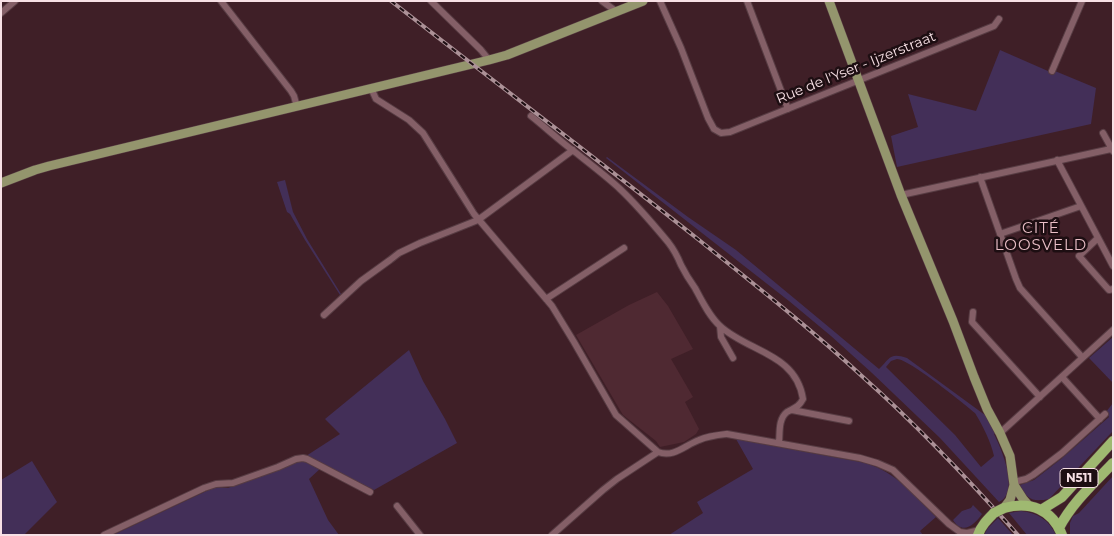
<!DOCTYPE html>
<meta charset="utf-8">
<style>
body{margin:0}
#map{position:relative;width:1114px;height:536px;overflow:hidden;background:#3f1f27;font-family:Montserrat,sans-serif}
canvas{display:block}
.frame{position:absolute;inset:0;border:2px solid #f7e0e5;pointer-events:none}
</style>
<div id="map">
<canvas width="1114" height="536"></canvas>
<div class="frame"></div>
</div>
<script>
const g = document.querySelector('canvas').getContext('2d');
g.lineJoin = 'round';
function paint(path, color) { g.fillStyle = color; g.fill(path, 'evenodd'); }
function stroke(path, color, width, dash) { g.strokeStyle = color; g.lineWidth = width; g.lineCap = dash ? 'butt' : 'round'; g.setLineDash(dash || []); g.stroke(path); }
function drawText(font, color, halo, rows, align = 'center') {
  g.font = font + ' Montserrat,sans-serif'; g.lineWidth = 5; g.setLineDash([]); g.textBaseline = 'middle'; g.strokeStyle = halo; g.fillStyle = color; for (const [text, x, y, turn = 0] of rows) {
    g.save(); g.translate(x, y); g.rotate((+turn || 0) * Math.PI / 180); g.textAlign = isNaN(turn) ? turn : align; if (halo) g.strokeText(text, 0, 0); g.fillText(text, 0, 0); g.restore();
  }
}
paint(new Path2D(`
 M 657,292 L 668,306 L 693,349 L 671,359 L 693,397 L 685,402 L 699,429 L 696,434 L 684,442 L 660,447 L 656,441 L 623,415 L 576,335 L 629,305 Z`), '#4f2932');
paint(new Path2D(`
 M 1000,50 L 1048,71 L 1055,71 L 1096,88 L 1091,124 L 897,167 L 891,136 L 918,127 L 908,94 L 976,111 Z
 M 607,157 L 688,217 L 736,250 L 830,328 L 879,369 C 890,358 890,352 907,358 L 985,415 L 996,433 L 994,434 C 1001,448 1016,483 1005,497 C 1004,499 1001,501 999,502 L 940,438 L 872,373 L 831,336 L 789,301 L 606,158 ZM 897,359 C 909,359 963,403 975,413 C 983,426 991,442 994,456 L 981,467 L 955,435 L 886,367 L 891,361 Z
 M 285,180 L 293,212 L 307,239 L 341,294 L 340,295 L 305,240 L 290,214 L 287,212 L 277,182 Z
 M 1113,337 L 1113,383 L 1089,358 Z
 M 409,350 L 423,381 L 445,419 L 457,443 L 374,490 L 306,456 L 340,434 L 325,419 Z
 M 1113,403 L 1113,431 L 1049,499 C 1033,502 1027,500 1020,485 L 1034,480 L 1061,459 L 1109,417 L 1106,412 Z
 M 736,439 L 866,463 C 898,474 913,494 936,517 L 920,531 L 923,535 L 669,535 L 703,513 L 697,502 L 753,469 Z
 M 299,460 L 307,461 L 321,468 L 309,479 L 328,520 L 339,535 L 113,535 L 215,487 L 228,488 Z
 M 32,461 L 57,502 L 24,535 L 1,535 L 1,480 Z
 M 1113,476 L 1113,535 L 1070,535 L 1070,523 L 1073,516 L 1079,513 Z
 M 973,505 L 982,514 C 975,524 963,536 953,520 L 962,511 L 971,508 Z
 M 1021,511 C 1038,513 1049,520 1056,535 L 1027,535 L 1009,513 Z
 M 998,518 L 1013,535 L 984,535 L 988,528 Z`), '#432f58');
const minor = new Path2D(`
 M 221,1 L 291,91 L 294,96 L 297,107
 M 431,1 L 481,50 L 489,60
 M 602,1 L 617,12
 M 660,1 L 681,48 L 708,118 L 714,129 L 721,133 L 730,132 L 994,26 L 999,19
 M 747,1 L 788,109
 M 1,13 L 15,1
 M 1052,71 L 1082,1
 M 371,88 L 376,99 L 409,120 L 423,133 L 474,214 L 552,306 L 574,342 L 616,415 L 658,452 C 674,458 685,445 699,440 C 708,436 718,435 727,434 L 860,458 L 877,463 L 893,470 L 949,524 L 960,532 L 967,533 L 980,530
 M 531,116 C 546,128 560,141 575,152 C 590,164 606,176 620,189 C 637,205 653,224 668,242 C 675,251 677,255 681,265 C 685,273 690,281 695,288 C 702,301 709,316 720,326 C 748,352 796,353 803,399 C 799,407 794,408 787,412 C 778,419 780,433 779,443
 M 1103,133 L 1113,151
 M 1057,160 L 1113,266
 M 980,177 L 1016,279 L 1020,288 L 1082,357
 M 901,195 L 1111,149
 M 1000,234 L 1081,206
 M 1098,238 L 1079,256 L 1109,290 L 1113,289
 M 546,299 L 624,248
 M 973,312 L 972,322 L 1040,397
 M 324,315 L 361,281 L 390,260 L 399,253 L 420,243 L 478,220 L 573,150
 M 720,326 L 721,337 L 733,358
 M 1062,377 L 1100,419
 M 792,410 L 849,421
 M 1000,433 L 1113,330
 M 1014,482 L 1026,479 L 1033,475 L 1062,453 L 1105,414
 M 397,506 L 420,535
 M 104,535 L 204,488 L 216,484 L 233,483 L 278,467 L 296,459 L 303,458 L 307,459 L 370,492
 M 552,535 L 603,490 L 617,479 L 658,452`);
const major = new Path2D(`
 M 829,1 L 901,195 L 953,321 L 974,377 L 987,409 L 1000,433 L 1010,456 L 1014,485 L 1010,500 L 1004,508
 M 1,183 L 35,170 L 49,166 L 489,60 L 507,55 L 643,1
 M 1014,485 L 1023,499 L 1029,506`);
const highway = new Path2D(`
 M 1004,508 C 1030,501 1052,509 1062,535
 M 1041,510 L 1062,497 L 1113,441
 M 1059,528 C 1072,503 1094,483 1113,463
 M 978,535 C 981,526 987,520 994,513`);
stroke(minor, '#573c43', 8);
stroke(major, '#573c43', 10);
stroke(highway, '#573c43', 11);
stroke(minor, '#845f67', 6);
stroke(major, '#94956d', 9);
stroke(highway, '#9fb971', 10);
const rail = new Path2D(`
 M 391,1 C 493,81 597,159 699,240 C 755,285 811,329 864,378 C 919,427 969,480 1018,535`);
stroke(rail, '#ac9197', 4);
stroke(rail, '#1d0e12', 2, [5.5]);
const highwayBridge = new Path2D(`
 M 994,513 L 1004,508`);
stroke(highwayBridge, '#573c43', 11, []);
stroke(highwayBridge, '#9fb971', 10);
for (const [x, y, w] of [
 [1079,478,38]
]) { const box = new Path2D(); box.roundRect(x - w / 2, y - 9.5, w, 19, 4); g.fillStyle = '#1d0e12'; g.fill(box); stroke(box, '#f7e0e5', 1); }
drawText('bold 12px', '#f7e0e5', null, [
 ["N511",1079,478]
]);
drawText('14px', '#f7e0e5', '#1d0e12', [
 ["Rue de l'Yser - Ijzerstraat",856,68,-22]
]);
g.letterSpacing = '1px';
drawText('15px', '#eabfc7', '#1d0e12', [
 ["CITÉ",1041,229],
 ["LOOSVELD",1041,246]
]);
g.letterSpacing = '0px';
</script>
